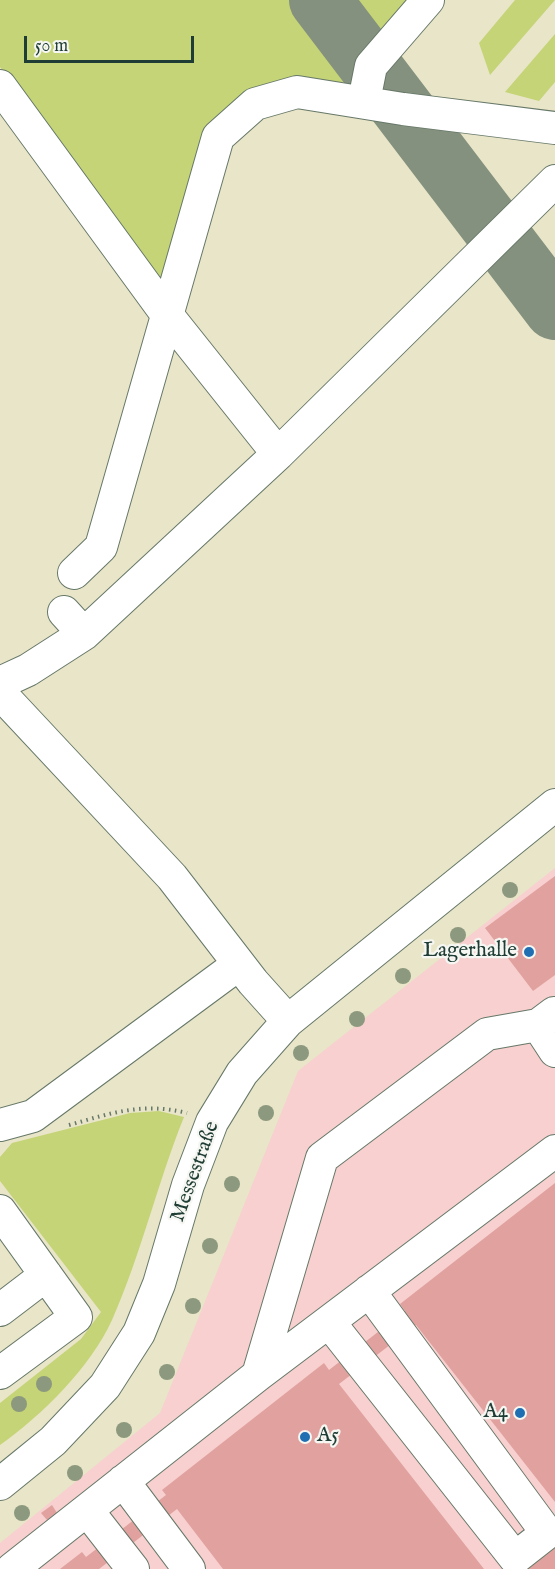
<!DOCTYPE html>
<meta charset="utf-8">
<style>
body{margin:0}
#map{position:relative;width:555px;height:1569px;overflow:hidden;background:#e9e5c8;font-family:"IM FELL English",serif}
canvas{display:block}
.scale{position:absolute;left:24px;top:36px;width:170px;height:27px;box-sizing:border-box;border:3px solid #1f3d34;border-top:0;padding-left:8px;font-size:18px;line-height:21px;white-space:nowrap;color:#1f3d34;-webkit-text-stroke:4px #f6f6f2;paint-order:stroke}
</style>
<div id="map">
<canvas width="555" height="1569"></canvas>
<div class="scale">50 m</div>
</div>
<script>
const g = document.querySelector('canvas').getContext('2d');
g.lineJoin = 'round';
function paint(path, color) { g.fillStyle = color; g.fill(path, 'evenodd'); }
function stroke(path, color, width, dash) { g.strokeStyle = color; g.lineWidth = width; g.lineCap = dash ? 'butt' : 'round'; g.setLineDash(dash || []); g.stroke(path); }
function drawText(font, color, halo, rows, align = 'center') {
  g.font = font + ' "IM FELL English",serif'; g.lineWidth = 4.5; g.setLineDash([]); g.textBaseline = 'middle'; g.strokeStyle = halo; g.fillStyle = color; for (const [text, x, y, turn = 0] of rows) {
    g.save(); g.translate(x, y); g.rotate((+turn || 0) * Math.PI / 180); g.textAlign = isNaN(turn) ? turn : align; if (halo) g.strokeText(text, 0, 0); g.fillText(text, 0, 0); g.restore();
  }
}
paint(new Path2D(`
 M 555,868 L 555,1569 L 0,1569 L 0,1543 L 160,1413 L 298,1071 Z`), '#f7d0cf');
paint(new Path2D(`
 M 0,0 L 307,0 L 360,69 L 337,87 L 249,94 L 164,294 L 0,67 Z
 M 339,0 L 417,0 L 377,47 Z
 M 515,0 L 555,0 L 490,75 L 479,43 Z
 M 555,34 L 555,82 L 539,101 L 505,92 Z
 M 159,1111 L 184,1117 C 157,1184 141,1255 112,1320 C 90,1368 42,1415 0,1445 L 0,1403 L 81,1339 L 101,1312 L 0,1181 L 0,1157 L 12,1143 L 130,1113 Z`), '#c4d477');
stroke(new Path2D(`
 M 320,0 L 555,309`), '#84917e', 62);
paint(new Path2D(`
 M 555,876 L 555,975 L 533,991 L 485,928 Z
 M 555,1183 L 555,1502 L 416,1325 L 339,1384 L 484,1569 L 223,1569 L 177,1509 L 99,1569 L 60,1569 L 82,1552 L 86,1557 L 166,1495 L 162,1490 L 324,1363 L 329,1370 L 405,1311 L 400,1304 Z
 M 52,1505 L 57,1513 L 47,1520 L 41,1513 Z
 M 555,1546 L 555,1569 L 525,1569 Z`), '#e1a29f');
const minor = new Path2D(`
 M 0,86 L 168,316 L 278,454
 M 364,101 L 371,66 L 428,0
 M 74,573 L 101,547 L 218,137 L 255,104 L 297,92 L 403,109 L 555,128
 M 64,612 L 84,634
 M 0,683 L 28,670 L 84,634 L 278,454 L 555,181
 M 0,693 L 172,877 L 253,982 L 288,1021
 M 554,1013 L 538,1025 L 555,1051
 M 0,1125 L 33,1116 L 239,964
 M 0,1211 L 76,1317 L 0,1373
 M 0,1310 L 46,1275
 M 329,1322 L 515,1558 L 547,1533 L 369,1291
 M 258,1375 L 322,1158 L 487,1034 L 538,1025
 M 123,1481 L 189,1569
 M 0,1484 L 53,1441 L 105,1386 L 139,1333 L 159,1284 L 188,1185 L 212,1122 L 242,1073 L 288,1021 L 555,805
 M 87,1510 L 133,1569
 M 12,1569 L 258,1375 L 555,1151`);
stroke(minor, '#667868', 34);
stroke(new Path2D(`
 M 69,1125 C 112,1113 142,1102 187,1113`), '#667868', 4, [1.5, 4.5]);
stroke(minor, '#fff', 32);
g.fillStyle = '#8c997e';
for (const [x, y] of [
 [510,890],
 [458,935],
 [403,976],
 [357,1019],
 [301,1053],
 [266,1113],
 [232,1184],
 [210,1246],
 [193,1306],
 [167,1372],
 [44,1384],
 [19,1404],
 [124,1430],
 [75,1473],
 [22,1513]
]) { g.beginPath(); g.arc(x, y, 8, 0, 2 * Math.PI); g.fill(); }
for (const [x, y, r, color] of [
 [529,952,6,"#1f6fb2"],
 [520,1413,6,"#1f6fb2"],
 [305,1437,6,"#1f6fb2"]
]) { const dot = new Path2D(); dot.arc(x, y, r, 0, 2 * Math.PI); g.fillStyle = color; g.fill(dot); stroke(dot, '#f6f6f2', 2); }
drawText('21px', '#1f3d34', '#f6f6f2', [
 ["Lagerhalle",517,952],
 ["A4",508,1413],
 ["A5",317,1437,"left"]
], 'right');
drawText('21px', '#1f3d34', '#f6f6f2', [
 ["Messestraße",196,1172,-70]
]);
</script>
